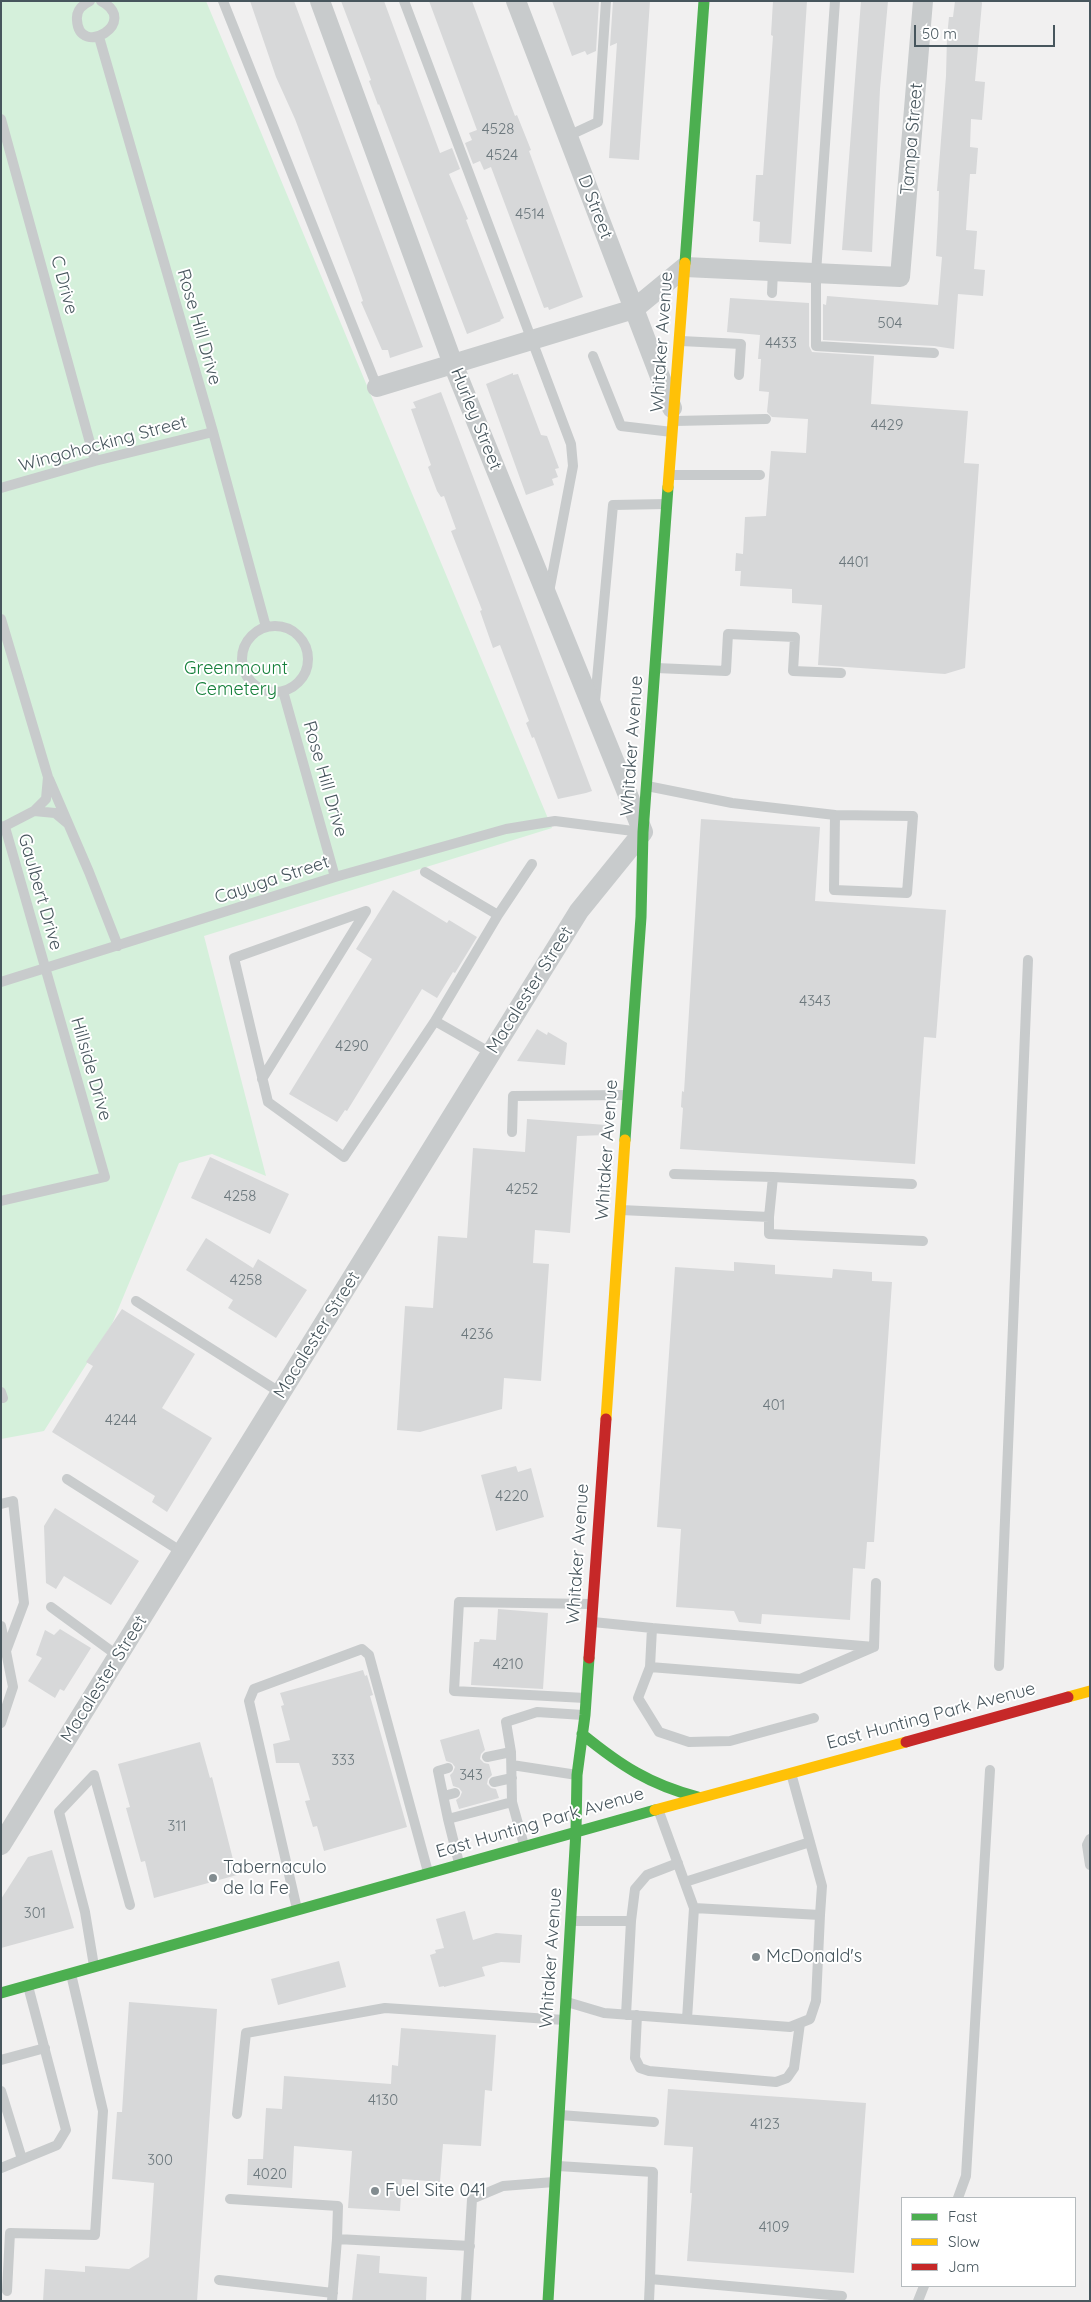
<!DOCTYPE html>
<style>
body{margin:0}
#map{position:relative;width:1091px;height:2302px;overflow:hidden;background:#f1f0f0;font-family:Quicksand,sans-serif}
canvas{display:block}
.frame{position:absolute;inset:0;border:2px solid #47565d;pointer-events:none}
.legend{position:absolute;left:901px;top:2197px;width:175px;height:90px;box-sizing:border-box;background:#fff;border:1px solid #b5bbbe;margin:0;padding:6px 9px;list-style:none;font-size:15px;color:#47565d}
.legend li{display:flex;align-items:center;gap:10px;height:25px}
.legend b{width:25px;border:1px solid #b5bbbe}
.scale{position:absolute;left:914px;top:25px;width:141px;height:22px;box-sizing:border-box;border:2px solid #47565d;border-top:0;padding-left:6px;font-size:15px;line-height:18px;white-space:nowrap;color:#47565d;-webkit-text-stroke:4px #fff;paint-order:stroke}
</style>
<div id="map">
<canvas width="1091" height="2302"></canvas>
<div class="frame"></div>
<ul class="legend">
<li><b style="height:6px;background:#4caf50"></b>Fast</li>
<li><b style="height:6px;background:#ffc107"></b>Slow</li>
<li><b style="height:6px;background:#c62828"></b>Jam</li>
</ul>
<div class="scale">50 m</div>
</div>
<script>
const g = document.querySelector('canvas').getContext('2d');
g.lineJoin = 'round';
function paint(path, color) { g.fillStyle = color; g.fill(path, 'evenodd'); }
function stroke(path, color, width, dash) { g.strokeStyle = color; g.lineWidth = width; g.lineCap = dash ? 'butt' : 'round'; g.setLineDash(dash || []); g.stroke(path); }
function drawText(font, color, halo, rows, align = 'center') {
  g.font = font + ' Quicksand,sans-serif'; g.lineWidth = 4; g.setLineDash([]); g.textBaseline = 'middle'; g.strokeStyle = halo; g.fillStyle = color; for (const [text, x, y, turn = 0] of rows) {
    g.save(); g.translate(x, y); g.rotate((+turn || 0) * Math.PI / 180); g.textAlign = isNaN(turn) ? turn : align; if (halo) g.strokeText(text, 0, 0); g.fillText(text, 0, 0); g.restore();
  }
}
paint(new Path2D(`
 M 1,1 L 206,1 L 552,828 L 204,936 L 266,1176 L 212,1154 L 179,1163 L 112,1324 L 44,1431 L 1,1439 Z`), '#d5f0db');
paint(new Path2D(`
 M 250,1 L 294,1 L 423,347 L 390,358 L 388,350 L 382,350 L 361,302 L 363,301 L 355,278 L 295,119 L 276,77 Z
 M 341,1 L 384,1 L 440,153 L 452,148 L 460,169 L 449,174 L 468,219 L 466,220 L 504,318 L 500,320 L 501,321 L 467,334 L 379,104 L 378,105 L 369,81 L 371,80 Z
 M 429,1 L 472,1 L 515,116 L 517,115 L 531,150 L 529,151 L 583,297 L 549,310 L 548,307 L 544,308 L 491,167 L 484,170 L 480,161 L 473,164 L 465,143 L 472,140 L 469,133 L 477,130 Z
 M 552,1 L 599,1 L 596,51 L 587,55 L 585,51 L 572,56 Z
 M 613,1 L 650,1 L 639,160 L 609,158 L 617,43 L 610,46 Z
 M 773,1 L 807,1 L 791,244 L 759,242 L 760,222 L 753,221 L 756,175 L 763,175 L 773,36 L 771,35 Z
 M 861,1 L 888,1 L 880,89 L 872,252 L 842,250 Z
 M 955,1 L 981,1 L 982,3 L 975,81 L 985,82 L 982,120 L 971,119 L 970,147 L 978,148 L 976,174 L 970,174 L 966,230 L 977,231 L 974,269 L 985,270 L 983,296 L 958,294 L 954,349 L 934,346 L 823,340 L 823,304 L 826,305 L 827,296 L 938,305 L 942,257 L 936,256 L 938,218 L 939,191 L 937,191 L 946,76 L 947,37 L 949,17 L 953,17 Z
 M 730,298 L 809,303 L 809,346 L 812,352 L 874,356 L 871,404 L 968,411 L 964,463 L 979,464 L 965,668 L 945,674 L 818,665 L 822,605 L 792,603 L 792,589 L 740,586 L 741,571 L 735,571 L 736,553 L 743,554 L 745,517 L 766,516 L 771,451 L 806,453 L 808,419 L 772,417 L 767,412 L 769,392 L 759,391 L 761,359 L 758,359 L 760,335 L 727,332 Z
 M 513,373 L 513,375 L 518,374 L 541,435 L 547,436 L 559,468 L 555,469 L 558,477 L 552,479 L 554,485 L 526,495 L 486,384 Z
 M 441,392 L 592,791 L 586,793 L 558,799 L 534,737 L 532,738 L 526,723 L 529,721 L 500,645 L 493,648 L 480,611 L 482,610 L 451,531 L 456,529 L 444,496 L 441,497 L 437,491 L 428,467 L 431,465 L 411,409 L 416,408 L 413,402 Z
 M 701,819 L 820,827 L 815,901 L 946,910 L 936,1038 L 924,1037 L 915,1164 L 680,1149 L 683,1108 L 681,1107 L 682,1091 L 684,1092 Z
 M 393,890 L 447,923 L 449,920 L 477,937 L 455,973 L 453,972 L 437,998 L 422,989 L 347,1111 L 345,1110 L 337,1122 L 289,1094 L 372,959 L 356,949 Z
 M 537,1029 L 547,1035 L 548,1032 L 567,1043 L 565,1065 L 517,1061 Z
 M 527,1119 L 606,1125 L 606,1135 L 577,1136 L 570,1233 L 535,1230 L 533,1263 L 549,1264 L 541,1381 L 504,1378 L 502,1409 L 420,1432 L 397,1430 L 405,1306 L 433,1308 L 438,1236 L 467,1238 L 473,1148 L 525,1152 Z
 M 210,1157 L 289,1194 L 270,1234 L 191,1198 Z
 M 206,1238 L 253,1268 L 258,1259 L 307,1290 L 276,1338 L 228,1308 L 233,1300 L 186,1270 Z
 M 734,1262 L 775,1265 L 775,1274 L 832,1278 L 833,1269 L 872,1272 L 872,1281 L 892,1282 L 874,1542 L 867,1542 L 865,1569 L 853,1568 L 850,1620 L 762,1614 L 761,1624 L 739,1622 L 734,1611 L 676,1607 L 681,1529 L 657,1527 L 675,1267 L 734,1271 Z
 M 122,1309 L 195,1354 L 162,1408 L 212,1438 L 167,1512 L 152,1502 L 155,1496 L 52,1432 L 93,1366 L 86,1362 Z
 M 516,1466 L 518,1472 L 531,1468 L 544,1517 L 496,1531 L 481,1475 Z
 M 55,1508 L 139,1561 L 111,1605 L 64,1576 L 56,1589 L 46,1583 L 44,1526 Z
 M 498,1609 L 548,1613 L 543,1689 L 471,1685 L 474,1642 L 479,1642 L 480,1639 L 496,1640 Z
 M 60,1629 L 91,1648 L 64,1691 L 60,1689 L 55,1698 L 28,1681 L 42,1658 L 36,1655 L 45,1630 L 54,1635 Z
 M 363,1670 L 365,1676 L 367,1675 L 373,1695 L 370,1696 L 407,1827 L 324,1851 L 317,1826 L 313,1827 L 305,1801 L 310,1800 L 299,1763 L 276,1763 L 273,1744 L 290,1740 L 281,1706 L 284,1705 L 280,1693 Z
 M 479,1729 L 485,1750 L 481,1754 L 480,1759 L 484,1763 L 489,1764 L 492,1775 L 488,1779 L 487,1784 L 491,1788 L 496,1789 L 499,1798 L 459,1809 L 456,1800 L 460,1797 L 462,1792 L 459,1788 L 453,1786 L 450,1775 L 453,1772 L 455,1767 L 452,1763 L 446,1761 L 440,1740 Z
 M 200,1742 L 210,1778 L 212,1777 L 237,1875 L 154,1898 L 145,1861 L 141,1862 L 126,1808 L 130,1807 L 118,1764 Z
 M 52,1850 L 74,1928 L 1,1948 L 1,1899 L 28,1857 Z
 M 465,1911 L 473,1940 L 496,1933 L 522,1935 L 520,1963 L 501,1962 L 482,1967 L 485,1976 L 444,1987 L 444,1986 L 439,1987 L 430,1955 L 436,1953 L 435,1950 L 444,1948 L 436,1919 Z
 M 339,1961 L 346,1987 L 278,2005 L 271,1979 Z
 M 129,2002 L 217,2009 L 197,2301 L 43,2301 L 45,2269 L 85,2272 L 85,2266 L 129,2269 L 149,2257 L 154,2183 L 112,2179 L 117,2112 L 122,2112 Z
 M 401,2028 L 496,2035 L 492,2091 L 485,2090 L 481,2146 L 443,2144 L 440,2182 L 402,2179 L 400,2211 L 348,2208 L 352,2151 L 294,2146 L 292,2188 L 247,2185 L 248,2159 L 263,2159 L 266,2108 L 282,2109 L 284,2076 L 391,2084 L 392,2065 L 398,2066 Z
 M 668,2089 L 866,2103 L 854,2273 L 687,2261 L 692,2193 L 690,2193 L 693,2147 L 664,2145 Z
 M 357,2254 L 380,2256 L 379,2273 L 427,2277 L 426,2301 L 352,2301 Z`), '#d7d8d9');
stroke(new Path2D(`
 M 90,1 C 82,5 76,10 77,20 C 79,59 141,22 101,1
 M 223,1 L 377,387
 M 404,1 L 571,444 L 573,466 L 549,592
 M 835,1 L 816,273 L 816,346 L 934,353
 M 99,37 L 213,432 L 266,627
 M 1,119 L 95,461
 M 568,136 L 598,122 L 606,1
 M 772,293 L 773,271
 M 681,341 L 741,344 L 739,375
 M 593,356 L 621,426 L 672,432
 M 675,421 L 766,419
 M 670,475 L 760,475
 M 1,488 L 95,461 L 213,432
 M 1,619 L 48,777 L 46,799 L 34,811 L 1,828
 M242 659a33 33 0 1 1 66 0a33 33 0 1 1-66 0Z
 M 656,668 L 726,671 L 728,634 L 795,637 L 793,671 L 841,673
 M 283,691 L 335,877
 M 595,701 L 613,505 L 666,504
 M 49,779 L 89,872 L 118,946
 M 647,786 L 732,803 L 835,815 L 834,890 L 907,893 L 913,816 L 835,815
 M 34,811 L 55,813 L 67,823
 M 1,826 L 5,827 L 105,1177 L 1,1201
 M 425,872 L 498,915 L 435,1021
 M 366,911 L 234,958 L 268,1102 L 344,1157 L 435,1021 L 491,1053
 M 498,915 L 532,864
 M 1,982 L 335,877 L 506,829 L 555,821 L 641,832
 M 262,1079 L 366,911
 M 512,1132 L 513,1096 L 627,1095
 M 674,1174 L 773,1177
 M 621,1210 L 769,1217 L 773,1177 L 912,1184
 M 769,1217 L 769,1234 L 923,1241
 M 136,1301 L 281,1393
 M 1,1392 L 3,1398
 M 67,1479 L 182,1552
 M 1,1504 L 13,1501 L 24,1603 L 6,1651
 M 51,1607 L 118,1656
 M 593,1622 L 652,1628
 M 1,1626 L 13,1687 L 1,1723
 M 874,1647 L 652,1628 L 650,1667 L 800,1679 L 874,1647 L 876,1583
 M 999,1666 L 1028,960
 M 650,1667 L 638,1698 L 659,1732 L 689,1742 L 730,1741 L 814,1718
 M 585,1698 L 454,1691 L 459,1602 L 592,1604
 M 487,1757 L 511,1752
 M 512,1765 L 577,1775
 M 448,1768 L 438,1771 L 448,1819
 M 791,1773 L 822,1886 L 820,1915
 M 494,1782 L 512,1778
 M 444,1796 L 455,1793
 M 512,1802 L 511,1752 L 506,1722 L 537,1712 L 583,1715
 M 658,1809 L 694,1908 L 687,2019
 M 1090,1839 L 1087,1845 L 1090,1865
 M 459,1863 L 448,1819 L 512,1802 L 524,1845
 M 685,1882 L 810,1842
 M 297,1909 L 249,1701 L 254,1689 L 362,1649 L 369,1655 L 428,1872
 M 572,1921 L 631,1921 L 635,1889 L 647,1875 L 678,1863
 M 94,1966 L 85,1912 L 59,1812 L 94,1775 L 130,1905
 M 567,2002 L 604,2013 L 790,2027 L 810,2019 L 816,2001 L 820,1915 L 694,1908
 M 626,2015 L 631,1921
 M 637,2015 L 635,2058 L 640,2068 L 649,2071 L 776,2082 L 787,2078 L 794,2068 L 800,2023
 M 1,2060 L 45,2048
 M 1,2091 L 22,2159
 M 237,2114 L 246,2033 L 385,2008 L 564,2020
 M 560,2115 L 654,2122
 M 558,2166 L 653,2172 L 650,2279 L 842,2296
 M 1,2168 L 57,2145 L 66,2130 L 28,1986
 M 958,2198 L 966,2176 L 990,1770
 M 230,2199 L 338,2206 L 337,2239
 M 219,2280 L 333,2293
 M 7,2291 L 10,2233 L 95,2235 L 103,2111 L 71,1974
 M 332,2301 L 337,2239 L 470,2246
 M 466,2301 L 472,2199 L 503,2186 L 554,2182
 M 649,2301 L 650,2279
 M 918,2301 L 924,2286`), '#c8cbcc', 10);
stroke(new Path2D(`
 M 516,1 L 672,408
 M 377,387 L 634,309 L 685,267 L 900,277 L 923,1
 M 1,1845 L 579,911 L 643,832 L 453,364 L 320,1`), '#c8cbcc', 20);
stroke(new Path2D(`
 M 685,263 L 704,1
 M 625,1140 L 641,917 L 643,832 L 668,487
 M 582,1734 C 620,1765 650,1785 698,1797
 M 1,1993 L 655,1810
 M 548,2301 L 576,1831 L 577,1775 L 585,1715 L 589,1658`), '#4caf50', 11);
stroke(new Path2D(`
 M 668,487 L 685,263
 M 606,1419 L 625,1140
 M 1068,1697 L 1090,1691
 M 655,1810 L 906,1742`), '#ffc107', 11);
stroke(new Path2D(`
 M 589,1658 L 606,1419`), '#c62828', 11);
stroke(new Path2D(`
 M 906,1742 L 1068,1697`), '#c62828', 11);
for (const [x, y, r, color] of [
 [213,1878,5,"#828c90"],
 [756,1957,5,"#828c90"],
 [375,2191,5,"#828c90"]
]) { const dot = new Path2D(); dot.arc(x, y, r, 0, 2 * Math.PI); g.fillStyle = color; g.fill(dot); stroke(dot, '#fff', 2); }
drawText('15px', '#6c787d', null, [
 ["4528",498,129],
 ["4524",502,155],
 ["4514",530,214],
 ["504",890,323],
 ["4433",781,343],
 ["4429",887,425],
 ["4401",854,562],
 ["4343",815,1001],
 ["4290",352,1046],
 ["4252",522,1189],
 ["4258",240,1196],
 ["4258",246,1280],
 ["4236",477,1334],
 ["401",774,1405],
 ["4244",121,1420],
 ["4220",512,1496],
 ["4210",508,1664],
 ["333",343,1760],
 ["343",471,1775],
 ["311",177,1826],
 ["301",35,1913],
 ["4130",383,2100],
 ["4123",765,2124],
 ["300",160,2160],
 ["4020",270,2174],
 ["4109",774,2227]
]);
drawText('18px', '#47565d', '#fff', [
 ["Tampa Street",912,139,-85],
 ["D Street",595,207,69],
 ["C Drive",64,285,75],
 ["Rose Hill Drive",199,327,74],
 ["Whitaker Avenue",662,342,-86],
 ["Hurley Street",476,419,68],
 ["Wingohocking Street",103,444,-15],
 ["Whitaker Avenue",632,746,-86],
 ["Rose Hill Drive",325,779,74],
 ["Cayuga Street",272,880,-18],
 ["Gaulbert Drive",40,892,74],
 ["Macalester Street",530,990,-58],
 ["Hillside Drive",91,1069,74],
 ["Whitaker Avenue",607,1150,-86],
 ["Macalester Street",317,1335,-58],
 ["Whitaker Avenue",578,1554,-86],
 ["Macalester Street",104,1679,-58],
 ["East Hunting Park Avenue",931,1716,-15],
 ["East Hunting Park Avenue",540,1823,-16],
 ["Whitaker Avenue",551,1958,-86]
]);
drawText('18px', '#16803b', '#fff', [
 ["Greenmount",236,669],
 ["Cemetery",236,690]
]);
drawText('18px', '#47565d', '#fff', [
 ["Tabernaculo",223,1868],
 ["de la Fe",223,1889],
 ["McDonald's",766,1957],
 ["Fuel Site 041",385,2191]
], 'left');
</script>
